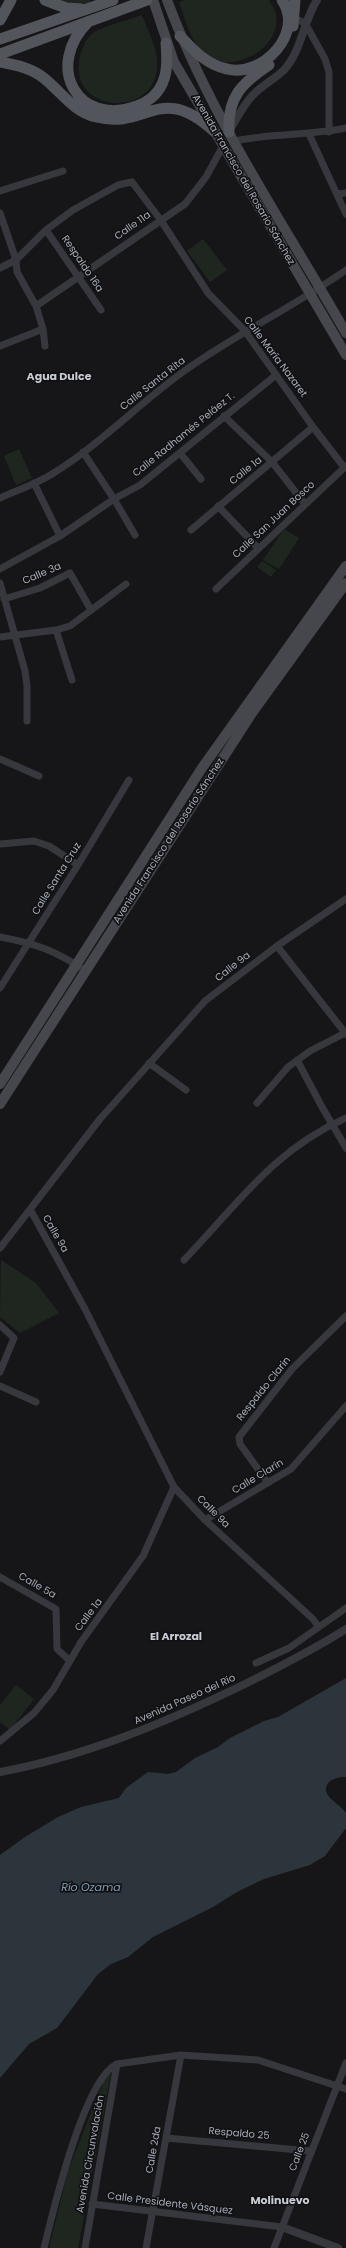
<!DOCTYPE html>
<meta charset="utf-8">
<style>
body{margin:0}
canvas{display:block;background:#161618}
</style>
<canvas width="346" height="2248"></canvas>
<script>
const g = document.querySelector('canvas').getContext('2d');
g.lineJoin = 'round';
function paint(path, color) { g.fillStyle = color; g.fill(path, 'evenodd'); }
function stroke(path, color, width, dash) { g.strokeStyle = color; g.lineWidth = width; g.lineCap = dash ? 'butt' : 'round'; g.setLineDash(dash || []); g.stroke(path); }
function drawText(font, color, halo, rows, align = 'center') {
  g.font = font + ' Poppins,sans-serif'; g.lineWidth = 3.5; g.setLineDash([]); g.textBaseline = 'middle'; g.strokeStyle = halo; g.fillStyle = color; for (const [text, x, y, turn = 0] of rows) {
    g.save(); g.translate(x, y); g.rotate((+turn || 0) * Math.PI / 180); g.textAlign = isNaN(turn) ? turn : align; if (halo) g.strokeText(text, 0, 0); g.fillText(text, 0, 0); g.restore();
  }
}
paint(new Path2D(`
 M 56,0 L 90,0 L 90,3 L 71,5 Z
 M 185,0 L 269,0 C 271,4 275,9 276,14 C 283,50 227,78 202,52 C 190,39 185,19 179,2 Z
 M 142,15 C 147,29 157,47 157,62 C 160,120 66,115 80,56 C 82,49 86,38 93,33 C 101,27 131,19 142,15 Z
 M 203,239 L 227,270 L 210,282 L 187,251 Z
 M 19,449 L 32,478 L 16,485 L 4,456 Z
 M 284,529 L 299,538 L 279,569 L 263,560 Z
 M 262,561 L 276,570 L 271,577 L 257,567 Z
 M 1,1260 L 36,1283 L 59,1313 L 20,1333 L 0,1317 Z
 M 16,1685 L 34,1699 L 10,1730 L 0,1722 L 0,1705 Z
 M 111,2073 L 78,2248 L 49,2248 L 68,2171 L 104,2080 Z`), '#1e261f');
paint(new Path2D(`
 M 346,1678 L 346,1777 C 340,1777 332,1778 328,1783 C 319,1796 341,1804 346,1813 L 346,1828 L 325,1856 L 310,1865 L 264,1879 L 237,1892 L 213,1907 L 153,1937 L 128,1957 L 111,1964 L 98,1974 L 57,2028 L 29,2044 L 0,2078 L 0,1855 L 25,1837 L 58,1817 L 81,1807 L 119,1798 L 126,1788 L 148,1772 L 168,1774 L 176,1772 L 195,1758 L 218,1747 L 230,1738 L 264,1721 L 278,1717 Z`), '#2c353c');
stroke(new Path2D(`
 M 291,17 L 305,23 L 325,59 L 329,72 L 329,132
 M 309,134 L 346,214
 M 235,141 C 271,133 309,136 346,128
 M 0,191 L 63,171
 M 337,194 L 346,193
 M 0,213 L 16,260 L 17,272 L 36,306 L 43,329 L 45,346
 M 46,230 L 101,310
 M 0,268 L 16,260 L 46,230 L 73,210 L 118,185 L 132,182 L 160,219 L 208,293 L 245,331 L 313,427 L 344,467
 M 36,306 L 185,204 L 206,177 L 223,146
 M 0,346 L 43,329
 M 224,416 L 272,462 L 305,504
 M 83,452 L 114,499 L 135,535
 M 180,453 L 201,479
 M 34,483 L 60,536
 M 0,498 C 18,490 36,484 52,474 C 101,444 140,402 187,369 C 238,333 295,306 346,270
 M 218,506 L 258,548
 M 191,530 L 313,427
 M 0,569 L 60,536 L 114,499 L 140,485 L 276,375
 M 0,583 L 25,671 L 27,686 L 27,721
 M 216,589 L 346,466
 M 4,599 L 40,588 L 70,573 L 91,610
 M 56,630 L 72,680
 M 0,637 L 56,630 L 70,626 L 126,584
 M 0,759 L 39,776
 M 0,844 L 34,841 L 49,846 L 78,865
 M 0,937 C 37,944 54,950 86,971
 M 277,946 L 346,1034
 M 0,988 L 78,865 L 129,780
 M 297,1060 L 322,1107 L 346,1148
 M 149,1063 L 186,1090
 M 257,1103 L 288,1067 L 310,1051 L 345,1033
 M 31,1211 L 85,1309 L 174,1487 L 205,1520 L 313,1619 L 318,1626
 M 0,1248 L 100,1119 L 205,1001 L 277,946 L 346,899
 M 184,1260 C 238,1204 272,1151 346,1118
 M 0,1325 L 14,1338 L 0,1372
 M 0,1386 L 36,1402
 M 268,1483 L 240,1444 L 239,1437 L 292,1369 L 346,1316
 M 205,1520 L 291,1469 L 346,1406
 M 0,1577 L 56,1609 L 57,1649 L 70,1661
 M 256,1663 L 289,1648 L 346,1608
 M 0,1741 L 34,1713 L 53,1690 L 81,1642 L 143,1556 L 174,1487
 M 166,2138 L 310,2151
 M 92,2204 L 282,2227
 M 44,2248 C 53,2211 84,2079 117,2064 L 181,2055 L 258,2060 L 346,2089
 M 85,2248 L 117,2064
 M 146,2248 L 181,2055
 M 274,2248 L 346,2063`), '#37383d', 7);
stroke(new Path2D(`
 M 229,131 C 237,119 243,105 253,95 C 262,85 275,79 284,70 C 302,50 303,22 317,0
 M 0,1772 C 86,1756 167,1722 245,1684 C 279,1667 313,1650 346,1629
 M 282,2227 L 338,2248`), '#37383d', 8);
stroke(new Path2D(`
 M 153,0 L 174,62 L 346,355
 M 167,0 C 211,118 284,224 346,333
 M 0,1084 L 202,768 L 346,566
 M 0,1104 L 252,713 L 346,583`), '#45474d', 10);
stroke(new Path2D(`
 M 45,0 L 66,8 L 81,9
 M 0,20 L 11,0
 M 89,21 C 43,66 78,128 137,106 C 150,101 160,92 164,79 C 168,68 167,54 166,43
 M 293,26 L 295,0
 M 180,36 C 193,50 207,65 227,69 C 262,78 305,33 282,0
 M 0,39 L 113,0
 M 0,54 L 147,0
 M 0,62 C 16,65 32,68 45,79 C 62,93 74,112 96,117 C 148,130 160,81 215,132
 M 229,132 C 227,97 242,83 269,65`), '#53555c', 11);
drawText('10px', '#a8adb8', '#111113', [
 ["Avenida Francisco del Rosario Sánchez",243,180,60],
 ["Calle 11a",133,226,-35],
 ["Respaldo 16a",82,264,56],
 ["Calle María Nazaret",275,357,53],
 ["Calle Santa Rita",153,384,-38],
 ["Calle Radhamés Peláez T.",184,435,-39],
 ["Calle 1a",246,471,-39],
 ["Calle San Juan Bosco",274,520,-43],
 ["Calle 3a",42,574,-23],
 ["Avenida Francisco del Rosario Sánchez",169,841,-57],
 ["Calle Santa Cruz",57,879,-58],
 ["Calle 9a",233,967,-38],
 ["Calle 9a",55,1234,60],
 ["Respaldo Clarin",264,1389,-51],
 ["Calle Clarín",258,1477,-31],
 ["Calle 9a",213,1512,45],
 ["Calle 5a",37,1586,30],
 ["Calle 1a",89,1615,-53],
 ["Avenida Paseo del Río",185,1700,-24],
 ["Respaldo 25",239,2134,5],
 ["Calle 2da",154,2150,-80],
 ["Calle 25",300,2152,-69],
 ["Avenida Circunvalación",91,2154,-80],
 ["Calle Presidente Vásquez",170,2204,7]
]);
drawText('bold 11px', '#c9ccd4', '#111113', [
 ["Agua Dulce",59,377],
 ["El Arrozal",176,1637],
 ["Molinuevo",280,2201]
]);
drawText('italic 11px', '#7f9bb3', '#111113', [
 ["Río Ozama",91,1888]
]);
</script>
